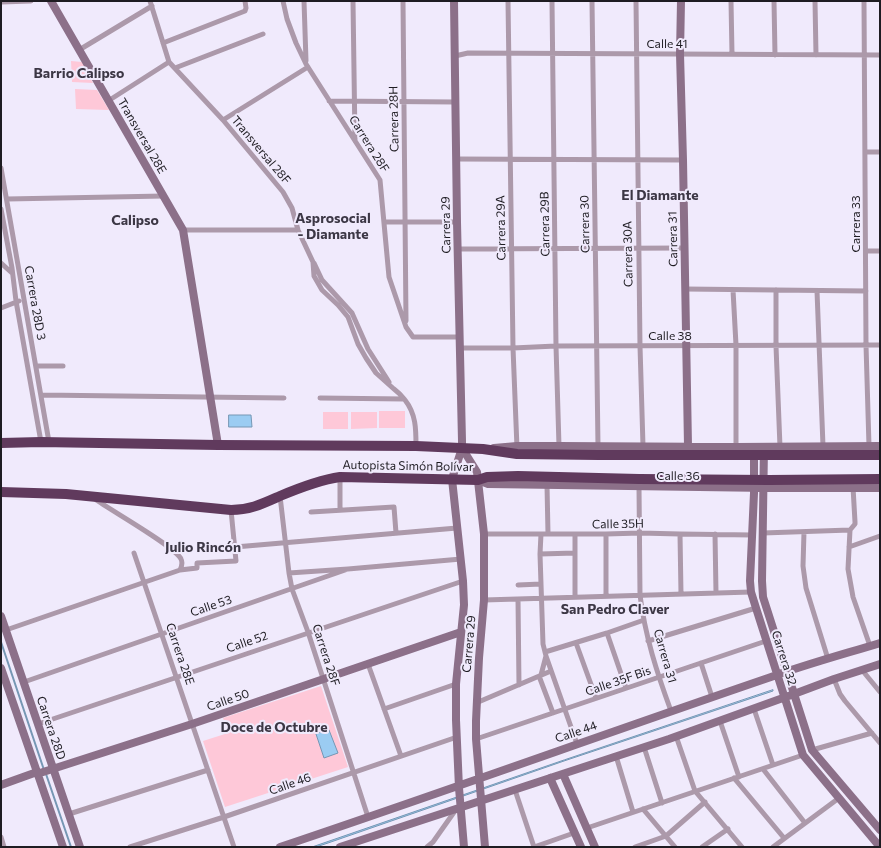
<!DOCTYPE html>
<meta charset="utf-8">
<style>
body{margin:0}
#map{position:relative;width:881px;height:848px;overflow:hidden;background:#f0eafc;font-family:Commissioner,sans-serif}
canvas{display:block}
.frame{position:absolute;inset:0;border:2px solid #1e1c22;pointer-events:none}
</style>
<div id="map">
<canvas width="881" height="848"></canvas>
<div class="frame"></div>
</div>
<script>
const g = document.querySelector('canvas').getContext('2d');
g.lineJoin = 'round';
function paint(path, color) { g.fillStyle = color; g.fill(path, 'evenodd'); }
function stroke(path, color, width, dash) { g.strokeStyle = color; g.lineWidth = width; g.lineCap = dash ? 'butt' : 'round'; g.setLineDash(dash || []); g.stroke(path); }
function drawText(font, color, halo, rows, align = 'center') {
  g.font = font + ' Commissioner,sans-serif'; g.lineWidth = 4; g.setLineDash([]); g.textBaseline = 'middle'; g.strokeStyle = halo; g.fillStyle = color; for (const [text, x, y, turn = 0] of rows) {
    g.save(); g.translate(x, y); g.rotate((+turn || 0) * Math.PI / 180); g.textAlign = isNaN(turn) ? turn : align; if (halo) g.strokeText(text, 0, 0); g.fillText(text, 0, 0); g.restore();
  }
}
paint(new Path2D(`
 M 71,61 L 82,62 L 93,83 L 72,82 Z
 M 75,89 L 97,90 L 109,110 L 76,109 Z
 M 379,411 L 405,411 L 405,428 L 379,428 Z
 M 323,412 L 348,412 L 348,429 L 323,429 Z
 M 351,412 L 377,412 L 377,428 L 351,429 Z
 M 321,686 L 348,767 L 225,807 L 203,741 L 228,733 L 223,718 Z`), '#fec8d8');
const water = new Path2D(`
 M 229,415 L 251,415 L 252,427 L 229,427 Z
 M 773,690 L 773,691 L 564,761 L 328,843 L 316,847 L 312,847 L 564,760 Z
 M 329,730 L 338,753 L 324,758 L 316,734 Z`);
paint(water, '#9bccf2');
stroke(water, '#7697b4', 1);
stroke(new Path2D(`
 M 1,642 L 44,770
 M 46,774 L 71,847`), '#7697b4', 2);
stroke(new Path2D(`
 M 150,1 L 169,62 L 223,120 L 283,192 L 292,208 L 298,230 L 313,262 L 314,276 L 322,290 L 338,305 L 348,317 L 358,344 L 366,358 L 376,373 L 395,390
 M 283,1 L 287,19 L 296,43 L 306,64 L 380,180 L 389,277 L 406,327 L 413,337 L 459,337
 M 304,1 L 306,61
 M 353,1 L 355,141
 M 403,1 L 406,321
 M 508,1 L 513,348 L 517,448
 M 552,1 L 556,346 L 559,446
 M 592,1 L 598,446
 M 636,1 L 640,346 L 643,446
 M 731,1 L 732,54
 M 774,1 L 775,55
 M 815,1 L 816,55
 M 864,1 L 866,345 L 869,446
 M 1,2 L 31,1
 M 163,43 L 245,11 L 246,8 L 245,1
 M 79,50 L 152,6
 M 455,56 L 468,53 L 880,55
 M 175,68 L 263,34
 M 108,101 L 169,62
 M 329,101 L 455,102
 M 223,120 L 308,67
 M 865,152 L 880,152
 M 456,159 L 683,160
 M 1,168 L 49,442
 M 7,199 L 164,196
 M 1,209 L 12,268 L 16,301 L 41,442
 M 384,222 L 457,222
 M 183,230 L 298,230
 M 457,249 L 684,248
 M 866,251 L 880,251
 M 1,263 L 12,273
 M 314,263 L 322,280 L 352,313 L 368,349 L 389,382
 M 685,289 L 866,291
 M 733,290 L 736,345 L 736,447
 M 776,290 L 776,346 L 780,447
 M 817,291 L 823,446
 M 1,308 L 19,301
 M 460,348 L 513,348 L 556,346 L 880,345
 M 36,366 L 63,366
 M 394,389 C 398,392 402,396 405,400 C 416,414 416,429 416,446
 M 41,395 L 284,398
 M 320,398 L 404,399
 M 340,477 L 340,509
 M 547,485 L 548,534
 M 639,487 L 640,595 C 645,636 657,673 671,711
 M 853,487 L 855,522 L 855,524 L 850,530 L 848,569 L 853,597 L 870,646
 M 280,496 L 289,573 L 292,589 L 308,632 L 368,817
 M 95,499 C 110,510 176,547 181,559 C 183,563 182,566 180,570
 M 311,512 L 394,507 L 396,533
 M 804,532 L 803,566 L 806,588 L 828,659
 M 763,533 L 850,530
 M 484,534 L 606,534 L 640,533 L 680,534 L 752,535
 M 541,534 L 540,554 L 543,644 L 546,656 L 577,744
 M 606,534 L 606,596
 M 680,534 L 681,594
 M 715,534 L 716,593
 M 235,547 L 457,528
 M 849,547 L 880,536
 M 134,553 L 234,847
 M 540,554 L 575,553
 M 289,573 L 348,569 L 461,559
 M 518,585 L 541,584
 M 575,597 L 575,534
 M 518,599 L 519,685
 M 484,600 L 751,592
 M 6,630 L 180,570 L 197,568 L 197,563 L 236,561 L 231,510
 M 607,633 L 626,688
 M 648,641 L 756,608
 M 576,643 L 596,698
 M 545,652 L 607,633 L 644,620
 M 701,663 L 712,697
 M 368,664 L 401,756
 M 862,670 L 880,692
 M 541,675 L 546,656
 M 539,676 L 553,713
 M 834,679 L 840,694 L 845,701 L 880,743
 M 24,682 L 348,569
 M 476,703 L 551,671
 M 384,709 L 456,684
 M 754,709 L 773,765
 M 720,721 L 739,777
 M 38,724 L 463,581
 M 676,736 L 695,791 L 742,847
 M 476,739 L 766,641
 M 644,747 L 662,803
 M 812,750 L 872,733
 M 616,756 L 633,812
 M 763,769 L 805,823
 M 734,778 L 784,838
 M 515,790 L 534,847 L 574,833
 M 643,809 L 675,847
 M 69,814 L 208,770
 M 587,828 L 803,755
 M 1,837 L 4,847
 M 130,847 L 224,817 L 457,737
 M 427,847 L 433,842 L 457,808
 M 635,847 L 666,836 L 705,802
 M 702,847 L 728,829
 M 773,847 L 839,798`), '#ac99aa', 5);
stroke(new Path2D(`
 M 51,1 L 183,230 L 218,445
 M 454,1 L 457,222 L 462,441 L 462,448 L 452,479 L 463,581 L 464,605 L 456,684 L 456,720 L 459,788 L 464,847
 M 681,1 L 680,54 L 683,160 L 688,446
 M 754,447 L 754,493 L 750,581 L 751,592 L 756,608 L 803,755 L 880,847
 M 764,447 L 762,581 L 763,597 L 812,750 L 880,830
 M 462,448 L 477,472 L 484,534 L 484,600 L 479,658 L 476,721 L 476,739 L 485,847
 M 494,448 L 517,446 L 559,446 L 736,447 L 880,446
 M 478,480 L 488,484 L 769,488 L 880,488
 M 1,616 L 80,847
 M 1,668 L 63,847
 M 563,774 L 595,847
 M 550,778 L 581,847
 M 1,785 L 37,772 L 40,773 L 192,724 L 461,632
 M 280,847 C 444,792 607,733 771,677 C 807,664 844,654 880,643
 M 340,847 L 669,739 L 794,694 L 834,679 L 880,664`), '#8c7089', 8);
stroke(new Path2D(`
 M 1,443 L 41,442 L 218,445 L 416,446 L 483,449 L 517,454 L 598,455 L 880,455
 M 1,492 L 66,494 L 231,510 C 250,510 262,504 280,496 C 299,488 319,480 340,477 L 478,480 L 487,477 L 518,476 L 639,479 L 769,480 L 880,479`), '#603a5d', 10);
drawText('12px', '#1e1c22', '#f0eafc', [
 ["Calle 41",667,44],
 ["Carrera 28H",394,119,-91],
 ["Transversal 28E",142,136,60],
 ["Carrera 28F",369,144,58],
 ["Transversal 28F",261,150,50],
 ["Carrera 29B",545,224,-91],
 ["Carrera 30",585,224,-91],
 ["Carrera 33",856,224,-90],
 ["Carrera 29",446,225,-91],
 ["Carrera 29A",501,228,-91],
 ["Carrera 31",673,239,-91],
 ["Carrera 30A",628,254,-91],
 ["Carrera 28D 3",35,303,80],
 ["Calle 38",670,336],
 ["Autopista Simón Bolívar",408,466,1],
 ["Calle 36",678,476],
 ["Calle 35H",618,524,-1],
 ["Calle 53",211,606,-19],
 ["Calle 52",247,642,-19],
 ["Carrera 29",469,644,-85],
 ["Carrera 28E",180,654,71],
 ["Carrera 28F",326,655,72],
 ["Carrera 31",665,656,74],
 ["Carrera 32",784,658,72],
 ["Calle 35F Bis",618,681,-19],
 ["Calle 50",228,700,-19],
 ["Carrera 28D",51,728,71],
 ["Calle 44",576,732,-19],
 ["Calle 46",290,784,-19]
]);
drawText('bold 14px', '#3c3745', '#f0eafc', [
 ["Barrio Calipso",79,73],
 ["El Diamante",660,195],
 ["Asprosocial",333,218],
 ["- Diamante",333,234],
 ["Calipso",135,220],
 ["Julio Rincón",203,547],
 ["San Pedro Claver",615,609],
 ["Doce de Octubre",274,727]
]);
</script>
